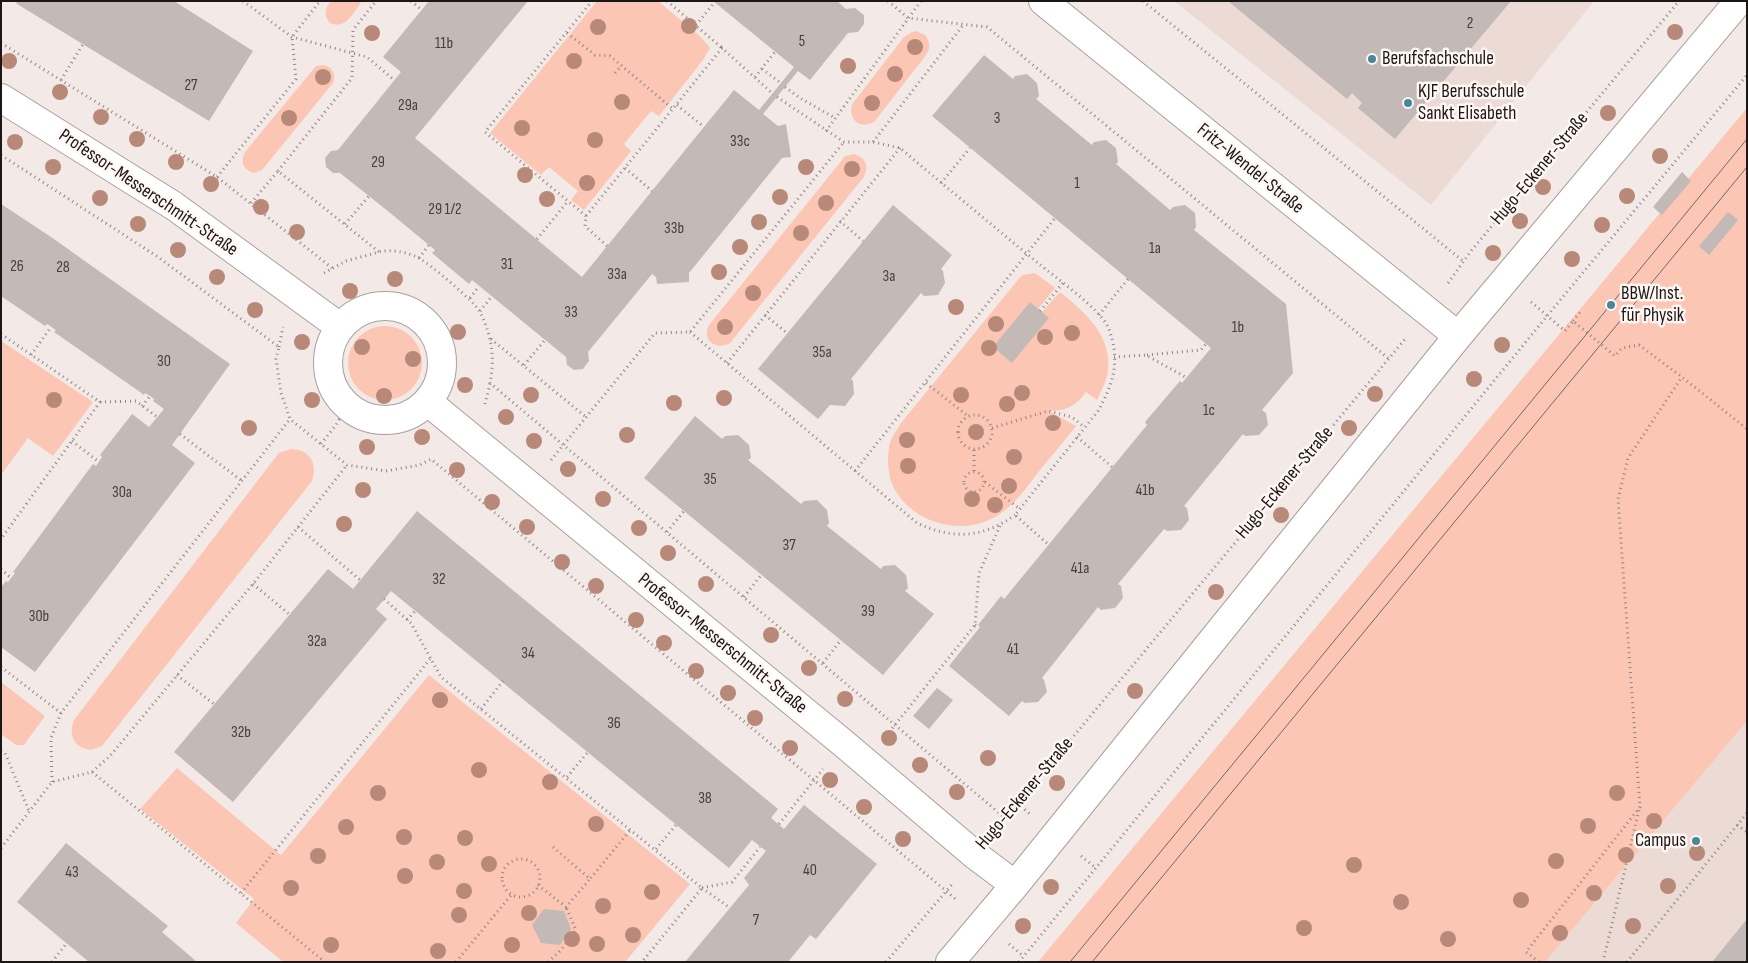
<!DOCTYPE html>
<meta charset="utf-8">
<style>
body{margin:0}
#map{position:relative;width:1748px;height:963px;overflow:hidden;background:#f3e9e6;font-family:"Sofia Sans Condensed",sans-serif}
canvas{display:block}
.frame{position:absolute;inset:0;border:2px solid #1b1716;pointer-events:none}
</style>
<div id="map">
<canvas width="1748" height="963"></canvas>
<div class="frame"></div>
</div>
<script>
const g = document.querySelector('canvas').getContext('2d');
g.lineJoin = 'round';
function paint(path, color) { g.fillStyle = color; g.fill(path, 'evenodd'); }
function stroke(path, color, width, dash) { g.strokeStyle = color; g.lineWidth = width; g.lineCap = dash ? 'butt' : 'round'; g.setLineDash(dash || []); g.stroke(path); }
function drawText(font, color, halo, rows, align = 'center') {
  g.font = font + ' "Sofia Sans Condensed",sans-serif'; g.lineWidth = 5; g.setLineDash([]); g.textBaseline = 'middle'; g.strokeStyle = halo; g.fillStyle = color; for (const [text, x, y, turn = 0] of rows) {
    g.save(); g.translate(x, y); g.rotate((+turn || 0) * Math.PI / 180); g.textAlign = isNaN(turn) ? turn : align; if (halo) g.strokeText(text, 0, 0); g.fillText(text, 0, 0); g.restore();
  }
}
paint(new Path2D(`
 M 1174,1 L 1594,1 L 1431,205 Z
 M 1747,721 L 1747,962 L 1545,962 Z`), '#ecdad4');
paint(new Path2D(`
 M 331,1 L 362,1 C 354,12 346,30 330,23 C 323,15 325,8 331,1 Z
 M 597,1 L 658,1 L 701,37 L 710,48 L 703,60 L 659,116 L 651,111 L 624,144 L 631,151 L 584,210 L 571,200 L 578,191 L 549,167 L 541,175 L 490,133 Z
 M 916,31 L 925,35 C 930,42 931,47 926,55 L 875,121 C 861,131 846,119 853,103 L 904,37 L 912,32 Z
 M 324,65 C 333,68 336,74 333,83 L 262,170 L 254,173 C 243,170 240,162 245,152 L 316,66 Z
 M 1747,108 L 1747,721 L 1545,962 L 1038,962 Z
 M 854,154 C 866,157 870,167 863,178 L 730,343 C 716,351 701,340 709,325 L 842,160 L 845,156 Z
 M 1035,273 L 1055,288 L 1038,309 L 993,347 L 1012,362 L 1042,312 L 1060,292 C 1084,312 1112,334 1108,371 C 1107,380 1101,391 1097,400 L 1086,392 C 1076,406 1066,411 1049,411 L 1076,426 C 1064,441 1052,456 1040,470 C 1025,489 1012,510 989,520 C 956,535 911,521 894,488 C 888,478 887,458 889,447 C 890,439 897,430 901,423 L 1022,275 Z
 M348 363a37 37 0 1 1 74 0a37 37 0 1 1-74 0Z
 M 1,341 L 93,402 L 53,456 L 28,438 L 1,475 Z
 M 291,449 C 310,449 318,464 312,481 L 102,746 L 90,750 C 74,747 68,735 74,720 L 275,458 L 279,453 Z
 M 429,675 L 690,884 L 625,962 L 283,962 L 236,923 L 254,899 L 140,809 L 177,768 L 281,855 Z
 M 1,682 L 45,716 L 24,745 L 16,745 L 1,734 Z`), '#fcc6b4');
paint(new Path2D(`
 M 16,1 L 174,1 L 253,51 L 209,121 L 17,4 Z
 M 429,1 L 528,1 L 415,138 L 582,277 L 734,90 L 759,110 L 794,67 L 713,1 L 837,1 L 846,9 L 855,8 L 864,15 L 864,24 L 858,32 L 848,33 L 810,80 L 798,71 L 763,114 L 778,126 L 786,124 L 791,157 L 782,158 L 689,273 L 689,282 L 657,284 L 656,277 L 652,274 L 588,352 L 589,361 L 583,369 L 574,370 L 567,365 L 566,357 L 472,280 L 469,284 L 432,253 L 435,250 L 389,212 L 340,173 L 333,173 L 326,167 L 325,158 L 331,151 L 338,150 L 401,72 L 383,57 Z
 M 1228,1 L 1511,1 L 1395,139 L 1358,108 L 1362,103 L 1352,93 L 1347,99 Z
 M 984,55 L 1013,79 L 1015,76 L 1027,74 L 1037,83 L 1039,96 L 1036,99 L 1092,145 L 1094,142 L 1106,140 L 1116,148 L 1118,162 L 1116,164 L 1170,210 L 1173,207 L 1185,205 L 1195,213 L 1196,227 L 1194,230 L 1286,304 L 1293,373 L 1262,410 L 1266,413 L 1268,425 L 1259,435 L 1245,436 L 1243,434 L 1184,506 L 1187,508 L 1189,520 L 1181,530 L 1167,531 L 1164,529 L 1118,584 L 1121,586 L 1123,598 L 1115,608 L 1101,610 L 1098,607 L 1042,678 L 1044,680 L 1047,692 L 1038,702 L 1025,703 L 1022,701 L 1009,716 L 949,666 L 980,627 L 978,625 L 1001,596 L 1004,599 L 1147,425 L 1145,422 L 1180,381 L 1182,383 L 1211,348 L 932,116 Z
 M 1682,172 L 1691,181 L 1662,215 L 1653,207 Z
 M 1,204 L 51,237 L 230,364 L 172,445 L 195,463 L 35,672 L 1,647 L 1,587 L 6,581 L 8,582 L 15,573 L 13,572 L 93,464 L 96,466 L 102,457 L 100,455 L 132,414 L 149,427 L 164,409 L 153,401 L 154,399 L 150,396 L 145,393 L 144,395 L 140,392 L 54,332 L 56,330 L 47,324 L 45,326 L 1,296 Z
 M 893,205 L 952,255 L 941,269 L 943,271 L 945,283 L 938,295 L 924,296 L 921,293 L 851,379 L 853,381 L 854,394 L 845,406 L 830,405 L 818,419 L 758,369 Z
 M 1728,212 L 1738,220 L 1709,255 L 1699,246 Z
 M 1030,302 L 1049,318 L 1012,363 L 993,347 Z
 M 695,416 L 722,439 L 725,436 L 738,435 L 749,445 L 751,458 L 748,460 L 775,482 L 801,504 L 804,501 L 817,500 L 827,510 L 829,523 L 827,526 L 881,569 L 883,566 L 895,565 L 906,575 L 908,588 L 905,591 L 934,614 L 883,675 L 644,478 Z
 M 417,511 L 778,809 L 771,818 L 784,829 L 804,805 L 877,864 L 816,939 L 810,935 L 788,962 L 685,962 L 749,885 L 744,878 L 766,851 L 752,840 L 729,868 L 391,591 L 376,609 L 387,619 L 233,802 L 174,752 L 328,569 L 353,589 Z
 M 937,688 L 953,700 L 929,729 L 913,716 Z
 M 66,843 L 168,926 L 162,932 L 197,962 L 89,962 L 17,902 Z
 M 544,909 L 564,911 L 571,929 L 560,945 L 541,943 L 532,925 Z
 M 1747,919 L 1747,962 L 1712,962 Z`), '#c3b9b6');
const minor = new Path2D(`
 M 1043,1 L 1458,336
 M 1,98 L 174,206 L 340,327
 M328 363a57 57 0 1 1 114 0a57 57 0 1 1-114 0Z
 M 428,402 L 843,743 L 975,855 L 1015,885
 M 950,962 L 1015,885 L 1458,336 L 1739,1`);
stroke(minor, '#a99f9c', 30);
stroke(new Path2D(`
 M 243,1 L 292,37 L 367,57 L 394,80
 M 411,1 L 422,10
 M 667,1 L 722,48
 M 888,1 L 908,18 L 987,27 L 1389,359
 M 1143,1 L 1463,261
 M 696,25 L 714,3
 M 567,33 L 595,55 L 610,56 L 673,109
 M 1,43 L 217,177 L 332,268
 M 762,69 L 781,83
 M 615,73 L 621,66
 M 755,77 L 775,52
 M 61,80 L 83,44
 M 785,87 L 800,98 L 835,118
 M 777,97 L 844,142 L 873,142 L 900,148 C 946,187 992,225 1038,263 C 1055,277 1100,309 1108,327 C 1121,359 1114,383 1098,411 L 1015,515 L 1049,545
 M 677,105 L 704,127
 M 826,131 L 921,1
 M 873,142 L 964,24
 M 1,155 L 158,257 L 279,347 L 276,359 L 281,393 L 290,419 L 347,465 L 386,471 L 420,465 L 431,459 L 958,901
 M 625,168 L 652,191
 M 278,171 L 352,78 L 353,30 L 376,1
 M 217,177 L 296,79 L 292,37 L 320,1
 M 941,183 L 970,148
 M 251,203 L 278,171 L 379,252
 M 586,216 L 485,132 L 592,1
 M 840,221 L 863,241
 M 345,224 L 369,196
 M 537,239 L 568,201
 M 607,246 L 585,226 L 586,216 L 722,48 L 773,94
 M 419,258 L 429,245
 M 324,273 L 346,261 L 379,252 C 391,249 406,252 417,257 C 428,262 475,302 480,312 C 492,336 495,358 490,383 L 1005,818
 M 1448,283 L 1471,251 L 1679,1
 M 470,298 L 479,286
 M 1531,302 L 1565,331 L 1573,321 L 1615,356 L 1622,348 L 1639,345 L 1682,377 L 1747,429
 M 480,311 L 492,296
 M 1040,311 L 1063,283
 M 765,315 L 787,333
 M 1099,315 L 1128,279
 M 1573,321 L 1580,312
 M 690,332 L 917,523 C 953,540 983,538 1015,515
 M 1,334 L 100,402 L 1,539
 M 491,339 L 586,417
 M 279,347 L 283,327
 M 31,355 L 51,327
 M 1147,355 L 1201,350 L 1206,344
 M 1114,357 L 1146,355 L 1187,378
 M 727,363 L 900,148
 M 524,365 L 545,340
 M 926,383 L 968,416
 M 100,402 L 136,401 L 157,417
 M 485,404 L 490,384
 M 142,406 L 150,396
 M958 432a17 17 0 1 1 34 0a17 17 0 1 1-34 0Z
 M 992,428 L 1048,411 L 1072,417 L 1084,427
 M 180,434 L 242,481
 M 1077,437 L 1112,467
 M 72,441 L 99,462
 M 321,444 L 336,425 L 347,405
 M 551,460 L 655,333 L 690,332 L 844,142
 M 855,471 L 1055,218
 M 974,471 L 974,450
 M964 482a10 10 0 1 1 20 0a10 10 0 1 1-20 0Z
 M 985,482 L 1020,509
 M 298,527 L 360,580
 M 667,532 L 684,511
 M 1,569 L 11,578
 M 253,584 L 289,614
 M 744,597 L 761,575
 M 384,599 L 411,623 L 441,677 L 702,888 L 642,962
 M 407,620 L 416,610
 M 975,625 L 979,628
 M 823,663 L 841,640
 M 1,667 L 61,713
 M 177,675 L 214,704
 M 481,709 L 503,681
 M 886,736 L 975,625 L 979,573 L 1000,526
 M 1,751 L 5,753 L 29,811
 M 92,772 L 325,962
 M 567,777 L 588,752
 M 52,782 L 51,738 L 61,713 L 290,419
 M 1017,803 L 1030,814
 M 779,824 L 823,769
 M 1737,825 L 1747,832
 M 997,828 L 1406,338
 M 553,847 L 590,879 L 631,829
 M 1,848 L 52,782 L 92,772 L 110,756 L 253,584 L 347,465
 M 656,849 L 676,825
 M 1081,856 L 1096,868
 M502 878a19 19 0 1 1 38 0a19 19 0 1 1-38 0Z
 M 538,885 L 566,907 L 590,879
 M 702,888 L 732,882 L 760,847
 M 702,888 L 730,908
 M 241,893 L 430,659
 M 1009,944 L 1023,956
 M 52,962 L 66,944
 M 456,962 L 512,894
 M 548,962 L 561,950 L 576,930 L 566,907
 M 886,962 L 954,882
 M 1019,962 L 1547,316 L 1747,75
 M 1539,962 L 1526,952 L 1640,807 L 1618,499 L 1628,458 L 1682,377
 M 1603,962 L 1639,810
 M 1627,962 L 1747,813`), '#8d8684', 3, [1, 4]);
stroke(minor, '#fff', 28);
stroke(new Path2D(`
 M 1070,962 L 1747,139
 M 1092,962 L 1747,167`), '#706968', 1);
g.fillStyle = '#b88978';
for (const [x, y] of [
 [689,26],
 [598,27],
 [1675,32],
 [372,33],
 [915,47],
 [9,61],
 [574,61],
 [848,66],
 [895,74],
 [323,77],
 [60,92],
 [622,102],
 [872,103],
 [1608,113],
 [101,117],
 [289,118],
 [522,128],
 [137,139],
 [595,140],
 [15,142],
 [1660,156],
 [176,162],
 [53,167],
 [806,167],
 [852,169],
 [525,175],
 [587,183],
 [211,184],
 [1543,187],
 [1627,196],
 [780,197],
 [100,198],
 [547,199],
 [826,203],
 [261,207],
 [1520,221],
 [759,222],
 [138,224],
 [1602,225],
 [297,232],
 [801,233],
 [740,247],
 [178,250],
 [1493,253],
 [1572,259],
 [719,272],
 [217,277],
 [395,279],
 [350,291],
 [753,293],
 [956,307],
 [255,310],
 [996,324],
 [725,327],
 [458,332],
 [1072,333],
 [1045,337],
 [302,342],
 [1502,345],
 [362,347],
 [989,348],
 [413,359],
 [1474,379],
 [465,385],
 [1022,393],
 [1375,394],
 [531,395],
 [961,395],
 [384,396],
 [724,398],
 [54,400],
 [312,400],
 [674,403],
 [1007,404],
 [506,417],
 [1053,423],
 [249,428],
 [1349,428],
 [976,432],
 [627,435],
 [422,437],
 [907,440],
 [534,441],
 [367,447],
 [1014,457],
 [908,466],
 [568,469],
 [457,470],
 [1009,486],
 [363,490],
 [603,499],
 [972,499],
 [492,502],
 [995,505],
 [1281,515],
 [344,524],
 [527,527],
 [639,528],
 [668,553],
 [562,562],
 [706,584],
 [596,586],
 [1216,592],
 [636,620],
 [771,635],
 [664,643],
 [809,668],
 [696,671],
 [1135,691],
 [728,693],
 [845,699],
 [440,700],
 [755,718],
 [889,738],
 [790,748],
 [988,758],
 [920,765],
 [479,770],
 [830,780],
 [550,782],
 [1057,783],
 [957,792],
 [378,793],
 [1617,793],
 [864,807],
 [1654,821],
 [596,824],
 [1588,826],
 [346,827],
 [404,837],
 [465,838],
 [903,839],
 [1697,853],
 [1626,855],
 [318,856],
 [1556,861],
 [437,862],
 [489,864],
 [1354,865],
 [405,876],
 [1668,886],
 [1051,887],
 [291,888],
 [464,891],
 [652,892],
 [1594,893],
 [1521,900],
 [1401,902],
 [603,906],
 [529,913],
 [459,915],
 [1023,926],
 [1633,926],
 [1304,928],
 [1560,933],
 [633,935],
 [572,939],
 [1448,939],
 [597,944],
 [331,945],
 [512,945],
 [438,951]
]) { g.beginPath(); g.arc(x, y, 8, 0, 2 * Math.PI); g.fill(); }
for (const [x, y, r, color] of [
 [1372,59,5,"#47899b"],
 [1408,103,5,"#47899b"],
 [1611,305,5,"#47899b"],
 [1696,841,5,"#47899b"]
]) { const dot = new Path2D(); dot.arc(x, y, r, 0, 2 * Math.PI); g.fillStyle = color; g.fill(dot); stroke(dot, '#fff7f4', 2); }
drawText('16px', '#45403e', null, [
 ["2",1470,24],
 ["5",802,42],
 ["11b",444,44],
 ["27",191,86],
 ["29a",408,106],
 ["3",997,119],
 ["33c",740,142],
 ["29",378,163],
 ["1",1077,184],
 ["29 1/2",445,210],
 ["33b",674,229],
 ["1a",1155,249],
 ["31",507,265],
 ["26",17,267],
 ["28",63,268],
 ["33a",617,275],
 ["3a",889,277],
 ["33",571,313],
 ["1b",1238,328],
 ["35a",822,353],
 ["30",164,362],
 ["1c",1209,411],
 ["35",710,480],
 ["41b",1145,491],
 ["30a",122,493],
 ["37",789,546],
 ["41a",1080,569],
 ["32",439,580],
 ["39",868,612],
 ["30b",39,617],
 ["32a",317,642],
 ["41",1013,650],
 ["34",528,654],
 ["36",614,724],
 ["32b",241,733],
 ["38",705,799],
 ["40",810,871],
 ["43",72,873],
 ["7",756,921]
]);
drawText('19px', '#1b1716', '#fff7f4', [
 ["Berufsfachschule",1382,59],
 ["KJF Berufsschule",1418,92],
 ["Sankt Elisabeth",1418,114],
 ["BBW/Inst.",1621,294],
 ["für Physik",1621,316],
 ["Campus",1686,841,"right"]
], 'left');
drawText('19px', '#1b1716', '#fff7f4', [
 ["Fritz-Wendel-Straße",1250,169,39],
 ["Hugo-Eckener-Straße",1540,169,-50],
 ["Professor-Messerschmitt-Straße",148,193,34],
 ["Hugo-Eckener-Straße",1285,483,-50],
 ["Professor-Messerschmitt-Straße",722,644,39],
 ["Hugo-Eckener-Straße",1025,794,-50]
]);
</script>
